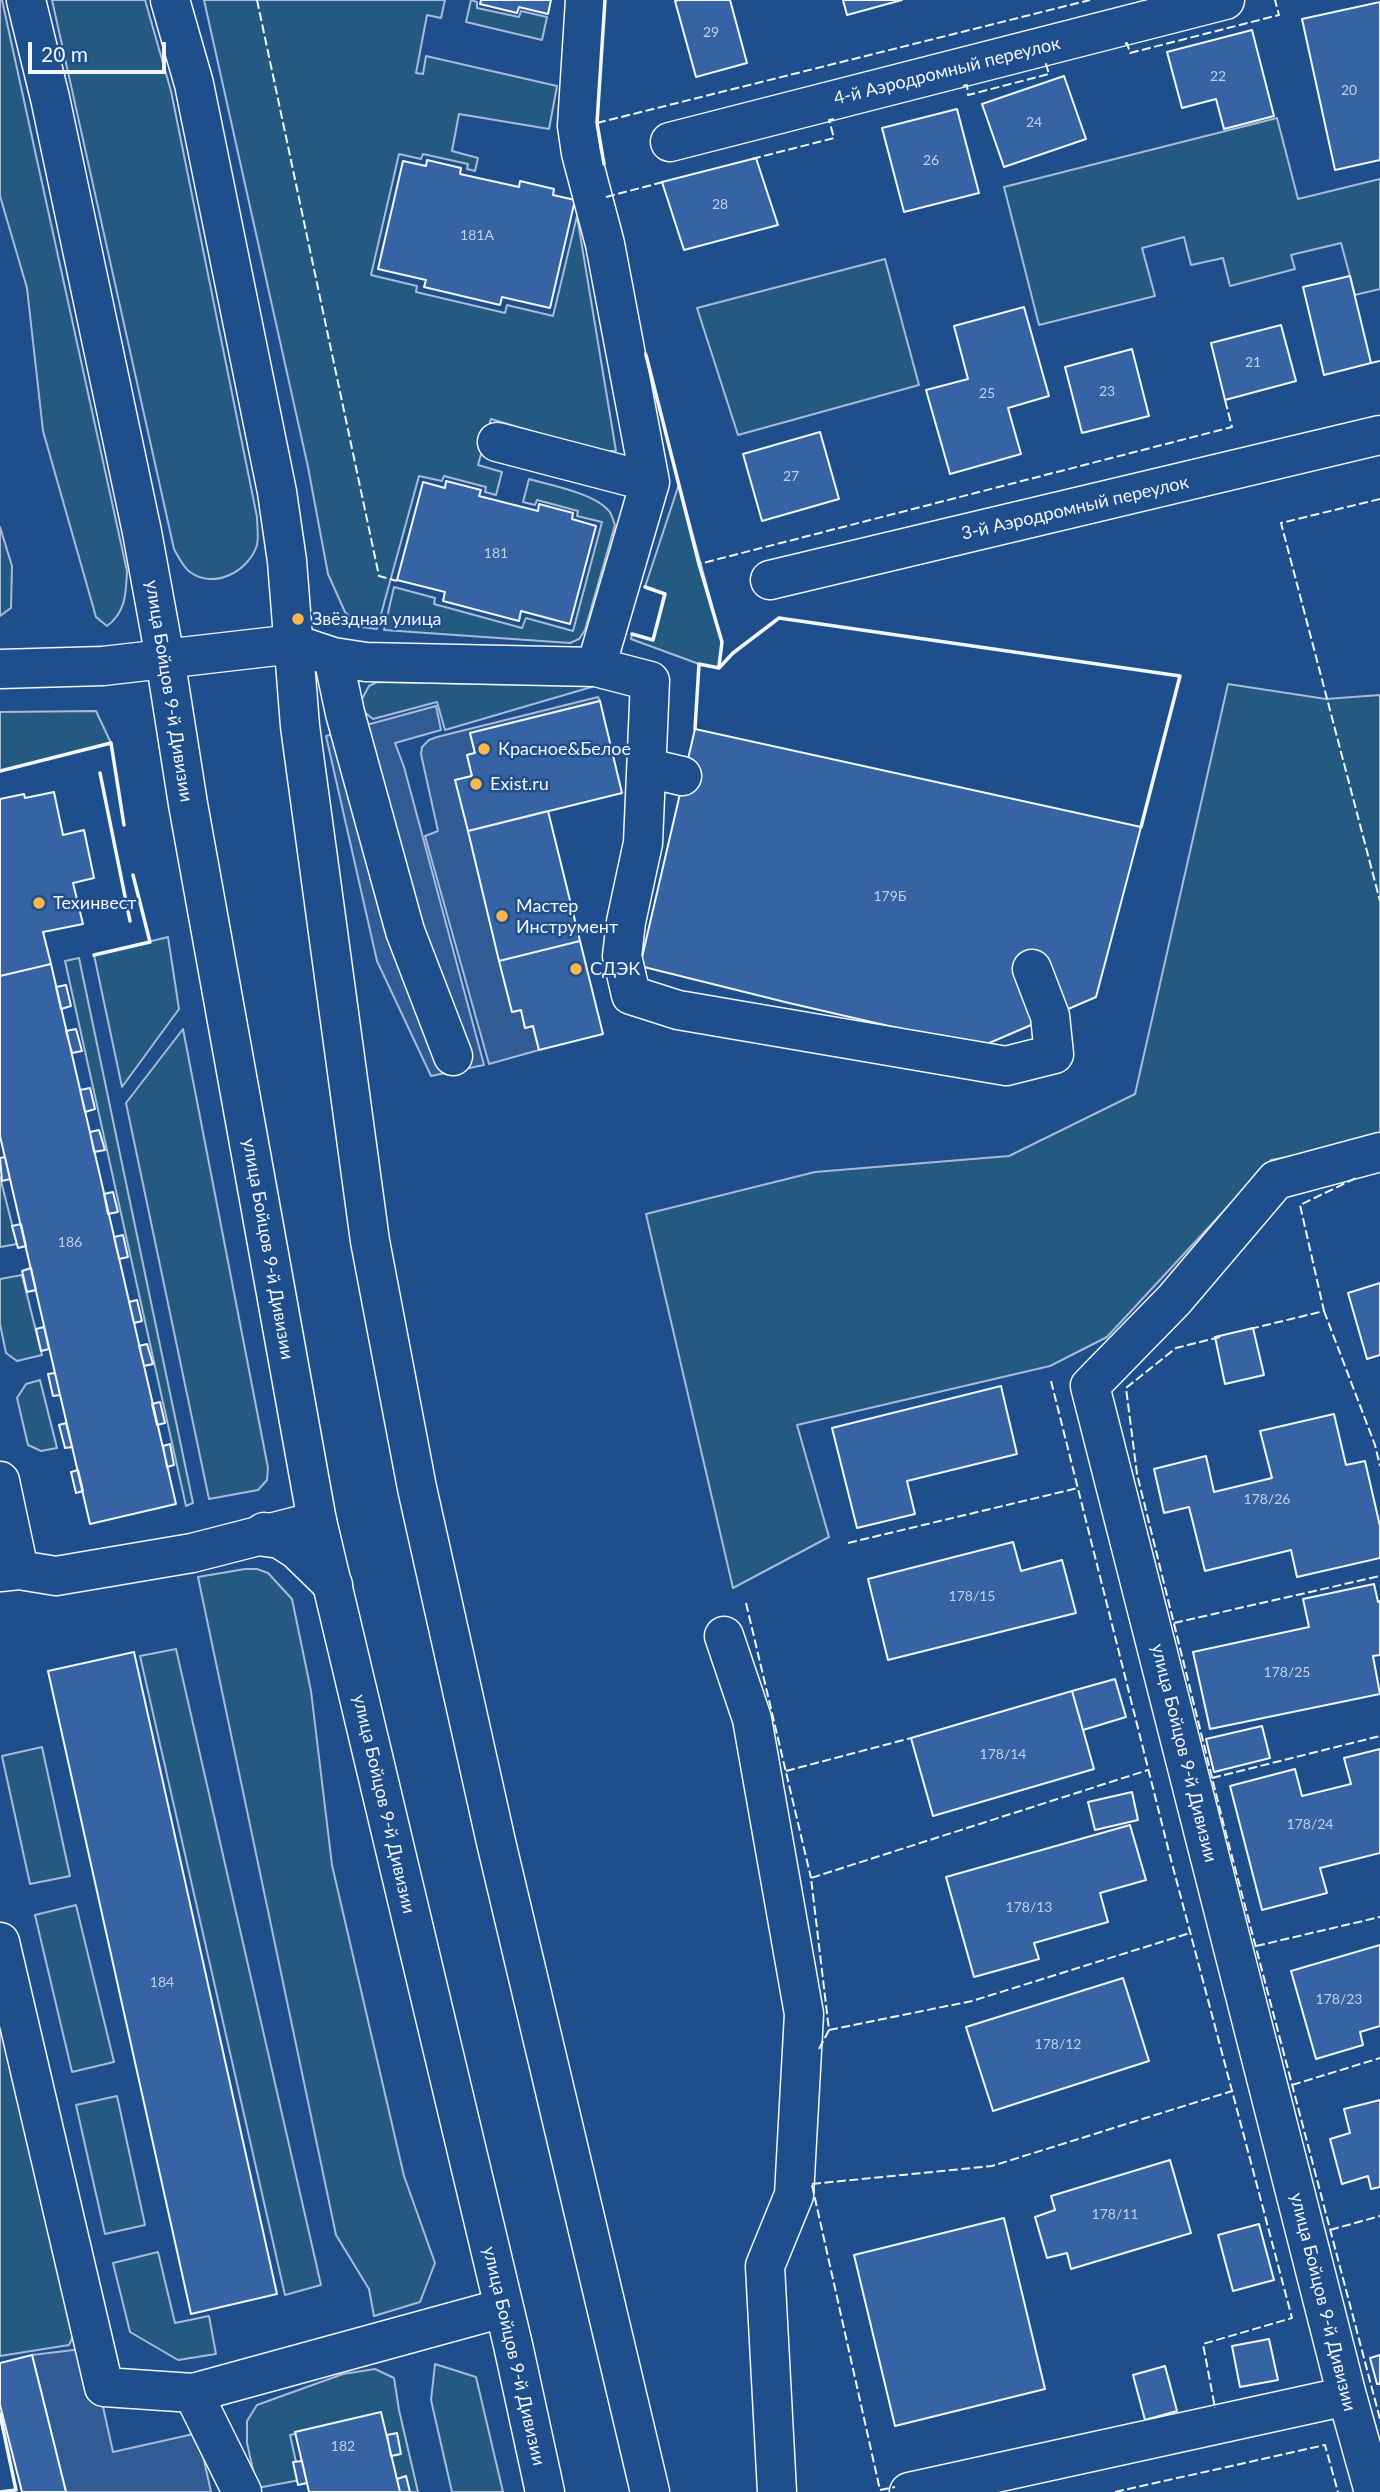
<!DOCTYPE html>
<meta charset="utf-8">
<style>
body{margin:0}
#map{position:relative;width:1380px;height:2492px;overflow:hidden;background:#1f4e8c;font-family:Lato,sans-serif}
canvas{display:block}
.scale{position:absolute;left:28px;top:42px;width:138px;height:32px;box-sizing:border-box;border:4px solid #f2f6ff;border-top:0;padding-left:9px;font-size:21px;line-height:24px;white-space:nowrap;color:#f2f6ff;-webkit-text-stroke:5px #1f4e8c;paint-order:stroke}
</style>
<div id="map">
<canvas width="1380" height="2492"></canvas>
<div class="scale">20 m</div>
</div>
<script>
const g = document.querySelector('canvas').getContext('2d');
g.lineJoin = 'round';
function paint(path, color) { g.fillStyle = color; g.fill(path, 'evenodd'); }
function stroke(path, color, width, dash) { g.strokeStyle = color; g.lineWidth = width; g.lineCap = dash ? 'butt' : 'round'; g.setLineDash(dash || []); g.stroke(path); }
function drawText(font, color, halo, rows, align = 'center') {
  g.font = font + ' Lato,sans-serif'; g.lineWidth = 5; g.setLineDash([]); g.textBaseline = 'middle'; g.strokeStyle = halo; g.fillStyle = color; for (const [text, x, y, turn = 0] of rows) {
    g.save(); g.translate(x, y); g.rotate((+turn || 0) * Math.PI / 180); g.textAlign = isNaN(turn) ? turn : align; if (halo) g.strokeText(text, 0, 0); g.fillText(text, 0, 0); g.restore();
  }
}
const green = new Path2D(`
 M 0,0 L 2,0 L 127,571 C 126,593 126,612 107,626 L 96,617 L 43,431 L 27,288 L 0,196 Z
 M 52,0 L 145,0 L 171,91 L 257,517 C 257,526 259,537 257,545 C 249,571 214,590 190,572 C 183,567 178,556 174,549 Z
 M 204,0 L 445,0 L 441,18 L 427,15 L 416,73 L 423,74 L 426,56 L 557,86 L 549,129 L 459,114 L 452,151 L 478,158 L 475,171 L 467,169 L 468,164 L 423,154 L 421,159 L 399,154 L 371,275 L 417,286 L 416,292 L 505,313 L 507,305 L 553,316 L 577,216 L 616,451 L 599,451 L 491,419 L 478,465 L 502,472 L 496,495 L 485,492 L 486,487 L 444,476 L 442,481 L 419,476 L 377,629 L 361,627 L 345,612 L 328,574 L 308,467 Z
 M 471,0 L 477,2 L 477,8 L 519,17 L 521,11 L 547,17 L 542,40 L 466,22 Z
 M 1277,118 L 1298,199 L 1380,179 L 1380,289 L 1355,295 L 1341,243 L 1291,255 L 1295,269 L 1230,286 L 1223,258 L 1191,265 L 1184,237 L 1142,248 L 1155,296 L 1039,325 L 1004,187 Z
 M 885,259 L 919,385 L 738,435 L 697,308 Z
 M 529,479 C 549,485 594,493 608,510 C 612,513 613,521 615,525 L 585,630 L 579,639 L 570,643 L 384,630 L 394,587 L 435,598 L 434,604 L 522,628 L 526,618 L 573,631 L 602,522 L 577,516 L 578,511 L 537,500 L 535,505 L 523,502 Z
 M 679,484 L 722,642 L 719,668 L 699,664 L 631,639 L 632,634 L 653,640 L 664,594 L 645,587 Z
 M 0,527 L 12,566 L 11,608 L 0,616 Z
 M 377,682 L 595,686 L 445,730 L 437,702 L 373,719 L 363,711 L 362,699 L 369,686 Z
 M 1228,684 L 1326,699 L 1380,695 L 1380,1139 L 1271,1160 L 1107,1337 L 1050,1366 L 797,1425 L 829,1537 L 733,1588 L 646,1214 L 815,1172 L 1009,1156 L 1135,1094 Z
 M 96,711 L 111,743 L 0,771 L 0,712 Z
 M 168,937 L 179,1009 L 122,1087 L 94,955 Z
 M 79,958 L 193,1503 L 186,1506 L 65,961 Z
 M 183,1029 L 268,1468 L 267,1480 L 258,1490 L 209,1499 L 126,1103 Z
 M 0,1177 L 17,1244 L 0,1247 Z
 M 22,1275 L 42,1355 L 17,1361 L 6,1353 L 0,1324 L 0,1279 Z
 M 40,1380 L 57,1448 L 41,1451 L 28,1445 L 17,1398 L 26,1384 Z
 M 245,1569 L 257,1569 L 268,1573 L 292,1599 L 311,1691 L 332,1865 L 404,2176 L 435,2263 L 420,2302 L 374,2316 L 369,2289 L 336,2235 L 198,1577 Z
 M 176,1649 L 321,2285 L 285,2295 L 140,1656 Z
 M 42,1747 L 70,1876 L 30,1884 L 2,1756 Z
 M 76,1905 L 114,2062 L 72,2072 L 35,1915 Z
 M 0,1972 L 79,2324 L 69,2345 L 0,2356 Z
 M 117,2096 L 145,2225 L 105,2234 L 76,2105 Z
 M 158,2252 L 175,2323 L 209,2316 L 216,2354 L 178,2360 L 130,2332 L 113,2263 Z
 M 435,2364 L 476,2377 L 503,2492 L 452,2492 L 431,2400 Z
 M 375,2369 L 394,2378 L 399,2410 L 418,2492 L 396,2492 L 379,2416 L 290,2435 L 300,2480 L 257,2488 L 247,2443 L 247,2421 L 257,2405 L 343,2374 Z`);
paint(green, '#245a82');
stroke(green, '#a8bbd7', 2);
const parking = new Path2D(`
 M 598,697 L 600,701 L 470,733 L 475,753 L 467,755 L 472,776 L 456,780 L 512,1012 L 521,1010 L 525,1028 L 533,1026 L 539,1050 L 489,1064 L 425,836 L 438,831 L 421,754 L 422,747 L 429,740 L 437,737 Z
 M 436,706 L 441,730 L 395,743 L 404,767 L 484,1065 L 431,1076 L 377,961 L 326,736 Z
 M 90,2348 L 113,2452 L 198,2433 L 211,2492 L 66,2492 L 32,2355 Z`);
paint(parking, '#305b95');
stroke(parking, '#a8bbd7', 2);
const building = new Path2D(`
 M 481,0 L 551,0 L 548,14 L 519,7 L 517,13 L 480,4 Z
 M 679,0 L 730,0 L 747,63 L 696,77 L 675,1 Z
 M 843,0 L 902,0 L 847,15 Z
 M 1380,2 L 1380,160 L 1335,170 L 1302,19 Z
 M 1252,30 L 1274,116 L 1224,129 L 1216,99 L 1182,108 L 1167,52 Z
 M 1064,76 L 1086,139 L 1004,167 L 982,104 Z
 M 957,109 L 979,193 L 904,212 L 882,128 Z
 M 756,158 L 778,225 L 684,250 L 662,182 Z
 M 427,160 L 461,168 L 460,174 L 519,187 L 520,181 L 554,189 L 553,195 L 575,200 L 550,308 L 502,297 L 500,305 L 424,287 L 426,280 L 378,269 L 403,161 L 426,166 Z
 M 1350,276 L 1371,363 L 1324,375 L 1303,287 Z
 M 1024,307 L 1049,396 L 1008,408 L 1021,454 L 950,474 L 926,390 L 968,379 L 954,326 Z
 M 1281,325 L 1296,381 L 1225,400 L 1211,343 Z
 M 1132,349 L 1149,416 L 1082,433 L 1065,367 Z
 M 820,432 L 839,499 L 762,521 L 743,454 Z
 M 446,481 L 481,490 L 479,496 L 538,511 L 539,504 L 573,513 L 572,519 L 596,526 L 570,624 L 521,611 L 519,621 L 443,601 L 445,592 L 397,580 L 423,482 L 445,488 Z
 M 600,701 L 622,793 L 468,831 L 455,780 L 472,776 L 467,755 L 475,753 L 470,733 Z
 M 695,729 L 1141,827 L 1096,997 L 980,1047 L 789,1003 L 640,966 Z
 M 54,792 L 63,835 L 84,830 L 94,878 L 73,883 L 83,924 L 43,932 L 51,964 L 0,976 L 0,799 L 24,794 L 25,798 Z
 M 548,811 L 580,941 L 499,961 L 468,831 Z
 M 580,941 L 603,1034 L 539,1050 L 533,1026 L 525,1028 L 521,1010 L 512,1012 L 499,961 Z
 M 51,964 L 176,1504 L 90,1524 L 0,1136 L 0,976 Z
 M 66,985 L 71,1006 L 61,1009 L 56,987 Z
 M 76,1029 L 82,1051 L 72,1053 L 66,1031 Z
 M 90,1088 L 95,1109 L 85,1112 L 80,1090 Z
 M 99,1130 L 105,1150 L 94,1152 L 90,1132 Z
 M 5,1157 L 10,1179 L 2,1181 L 0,1158 Z
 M 113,1192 L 118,1212 L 108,1214 L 104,1194 Z
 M 21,1224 L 26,1246 L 18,1248 L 12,1226 Z
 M 123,1235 L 128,1257 L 119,1259 L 114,1237 Z
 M 31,1268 L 36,1290 L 27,1292 L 22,1271 Z
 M 1380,1283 L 1380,1355 L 1367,1359 L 1348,1293 Z
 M 137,1300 L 142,1321 L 134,1323 L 129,1302 Z
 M 44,1327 L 49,1349 L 41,1351 L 36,1329 Z
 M 1253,1328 L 1264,1375 L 1225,1384 L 1215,1337 Z
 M 147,1344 L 153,1364 L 144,1366 L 139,1346 Z
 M 55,1373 L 60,1395 L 53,1396 L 48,1374 Z
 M 1001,1386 L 1017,1454 L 907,1481 L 915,1514 L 857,1528 L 832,1428 Z
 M 160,1402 L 165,1423 L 157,1425 L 152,1404 Z
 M 1334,1414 L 1346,1465 L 1365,1461 L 1380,1526 L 1380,1558 L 1297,1577 L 1291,1550 L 1205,1571 L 1189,1507 L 1164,1513 L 1154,1469 L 1206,1456 L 1214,1492 L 1272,1478 L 1260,1431 Z
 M 66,1423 L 72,1447 L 65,1448 L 59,1425 Z
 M 170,1444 L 174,1465 L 167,1467 L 163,1446 Z
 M 78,1470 L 83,1491 L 76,1493 L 71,1472 Z
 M 1013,1542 L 1021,1571 L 1062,1560 L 1076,1613 L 888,1660 L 868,1579 Z
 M 1374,1584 L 1378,1602 L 1380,1601 L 1380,1655 L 1373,1656 L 1380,1694 L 1210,1729 L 1193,1652 L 1309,1627 L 1303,1599 Z
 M 134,1652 L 277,2294 L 191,2314 L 48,1671 Z
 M 1115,1679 L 1126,1717 L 1083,1730 L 1072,1691 Z
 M 1072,1691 L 1094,1769 L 933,1816 L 911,1738 Z
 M 1262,1726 L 1270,1758 L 1214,1772 L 1206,1739 Z
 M 1380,1749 L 1380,1853 L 1320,1868 L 1327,1893 L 1262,1910 L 1230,1786 L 1295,1769 L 1302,1796 L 1351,1784 L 1344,1758 Z
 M 1132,1792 L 1138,1820 L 1095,1830 L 1088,1802 Z
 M 1130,1825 L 1146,1880 L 1100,1893 L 1108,1922 L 1034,1943 L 1039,1959 L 974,1977 L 946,1877 Z
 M 1380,1945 L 1380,2026 L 1360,2032 L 1363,2045 L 1316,2059 L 1291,1971 Z
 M 1123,1978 L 1149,2061 L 993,2111 L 966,2027 Z
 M 1380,2100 L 1380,2187 L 1371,2189 L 1368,2176 L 1342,2184 L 1330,2139 L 1350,2133 L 1344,2109 Z
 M 1170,2160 L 1191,2233 L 1071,2269 L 1067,2253 L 1047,2258 L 1035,2217 L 1055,2210 L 1051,2196 Z
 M 1004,2218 L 1045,2389 L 895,2426 L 854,2255 Z
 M 1259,2224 L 1274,2280 L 1233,2291 L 1218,2235 Z
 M 1269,2339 L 1278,2380 L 1240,2387 L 1232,2346 Z
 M 32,2355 L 40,2387 L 66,2492 L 22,2492 L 0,2405 L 0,2363 Z
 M 1380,2355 L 1380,2384 L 1377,2384 L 1370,2358 Z
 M 1165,2366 L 1177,2411 L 1145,2420 L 1133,2375 Z
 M 381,2412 L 400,2492 L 309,2492 L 295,2432 Z
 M 397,2433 L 401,2454 L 391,2456 L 387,2435 Z
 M 302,2461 L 307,2483 L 298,2485 L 293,2462 Z
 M 406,2476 L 410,2492 L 400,2492 L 397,2479 Z`);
paint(building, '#3563a3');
stroke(building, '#f2f6ff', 2);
const minor = new Path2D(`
 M 585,0 L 577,126 L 581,153 L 605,244 L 650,482 L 596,667
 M 670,142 L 1225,0
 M 497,442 L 650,482
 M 770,580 L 1380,435
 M 333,657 L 345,713 L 405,931 L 453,1056
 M 0,669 L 103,666 L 294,644 L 333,657 L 366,662 L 596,667 L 650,681 L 643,843 L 626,922 L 622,956 L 631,995 L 678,1010 L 1006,1066 L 1054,1054 L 1050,1016 L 1032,969
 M 648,768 L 682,776
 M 0,1481 L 19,1570
 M 264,1532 L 258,1536 L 280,1539 L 297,1550 L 333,1585
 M 0,1572 L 19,1570 L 56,1576 L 192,1553 L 317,1521
 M 724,1636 L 752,1719 L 804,2014 L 794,2195 L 765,2266 L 777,2492
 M 0,1942 L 104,2387 L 193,2393 L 503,2308
 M 193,2393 L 242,2492
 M 909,2492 L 1347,2396
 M 1374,2492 L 1347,2396 L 1090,1386 L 1174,1300 L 1276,1180 L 1380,1152`);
const major = new Path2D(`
 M 26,0 L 50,98 L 142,532 L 165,658 L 188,804 L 317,1521 L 513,2345 L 545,2492
 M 170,0 L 194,84 L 277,492 L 287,561 L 300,726 L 370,1241 L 417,1488 L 496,1842 L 650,2492`);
stroke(minor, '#f2f6ff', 41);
stroke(major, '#f2f6ff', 41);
stroke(minor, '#1f4e8c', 38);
stroke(major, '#1f4e8c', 38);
stroke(new Path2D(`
 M 257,0 L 379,576 L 397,581
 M 1125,44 L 1127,43 L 1130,53 L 1279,15 L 1275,0
 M 963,86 L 967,85 L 968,95 L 1049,74 L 1046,64 L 1050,63
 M 597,123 L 1090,0
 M 752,159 L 834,138 L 829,120 L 834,119
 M 606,197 L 667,181
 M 645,352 L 699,564 L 1232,427 L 1225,400
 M 1371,363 L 1380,361
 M 1380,499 L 1281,523 L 1380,901
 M 1324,1311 L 1375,1445 L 1380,1466
 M 1250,1329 L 1324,1311 L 1300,1205 L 1358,1177
 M 1220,1337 L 1176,1348 L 1126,1388 L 1137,1474 L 1224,1826 L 1380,2419
 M 1051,1381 L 1170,1856 L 1292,2318 L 1203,2344 L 1215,2408
 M 848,1543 L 1078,1488
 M 746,1603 L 811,1878
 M 1174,1623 L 1380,1576
 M 786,1771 L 911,1738
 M 1212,1778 L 1380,1736
 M 1256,1946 L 1380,1917
 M 829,2030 L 972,2001 L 1190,1933
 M 819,2049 L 829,2030 L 811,1878 L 1148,1770
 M 1292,2085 L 1380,2058
 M 812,2184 L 992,2166 L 1232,2091
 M 812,2185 L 880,2490 L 895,2487
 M 1330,2230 L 1380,2216
 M 1115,2492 L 1325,2445 L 1338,2492`), '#f2f6ff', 2, [9, 3.5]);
stroke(new Path2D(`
 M 604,164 L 597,123 L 605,0
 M 646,355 L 699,564 L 722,642 L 719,666
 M 632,634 L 653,640 L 665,594 L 645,587
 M 695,729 L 699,664 L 719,668 L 733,653 L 779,618 L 1180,676 L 1141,827
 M 0,771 L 111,743 L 124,825
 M 100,773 L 130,921
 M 94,955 L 150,942 L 133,875
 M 0,2414 L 16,2490 L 0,2492`), '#f2f6ff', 3.5);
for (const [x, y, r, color] of [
 [298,619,7,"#ffb74d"],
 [484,749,7,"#ffb74d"],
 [476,784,7,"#ffb74d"],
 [39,903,7,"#ffb74d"],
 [502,916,7,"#ffb74d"],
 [576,969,7,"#ffb74d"]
]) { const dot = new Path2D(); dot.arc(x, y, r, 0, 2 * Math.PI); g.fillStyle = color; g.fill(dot); stroke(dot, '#1f4e8c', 2.5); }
drawText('14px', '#c3d1e8', null, [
 ["29",711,32],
 ["22",1218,76],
 ["20",1349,90],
 ["24",1034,122],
 ["26",931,160],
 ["28",720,204],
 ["181А",477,235],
 ["21",1253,362],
 ["23",1107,391],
 ["25",987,393],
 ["27",791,476],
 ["181",496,553],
 ["179Б",890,896],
 ["186",70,1242],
 ["178/26",1267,1499],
 ["178/15",972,1596],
 ["178/25",1287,1672],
 ["178/14",1003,1754],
 ["178/24",1310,1824],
 ["178/13",1029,1907],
 ["184",162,1982],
 ["178/23",1339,1999],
 ["178/12",1058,2044],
 ["178/11",1115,2214],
 ["182",343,2446]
]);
drawText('18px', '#f2f6ff', '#1f4e8c', [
 ["4-й Аэродромный переулок",947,71,-14],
 ["3-й Аэродромный переулок",1075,508,-13],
 ["улица Бойцов 9-й Дивизии",169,691,81],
 ["улица Бойцов 9-й Дивизии",268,1249,80],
 ["улица Бойцов 9-й Дивизии",1184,1753,76],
 ["улица Бойцов 9-й Дивизии",384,1804,77],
 ["улица Бойцов 9-й Дивизии",1323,2302,76],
 ["улица Бойцов 9-й Дивизии",514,2356,77]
]);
drawText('18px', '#f2f6ff', '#1f4e8c', [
 ["Звёздная улица",312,619],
 ["Красное&Белое",498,749],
 ["Exist.ru",490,784],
 ["Техинвест",53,903],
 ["Мастер",516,906],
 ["Инструмент",516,927],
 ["СДЭК",590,969]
], 'left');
</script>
